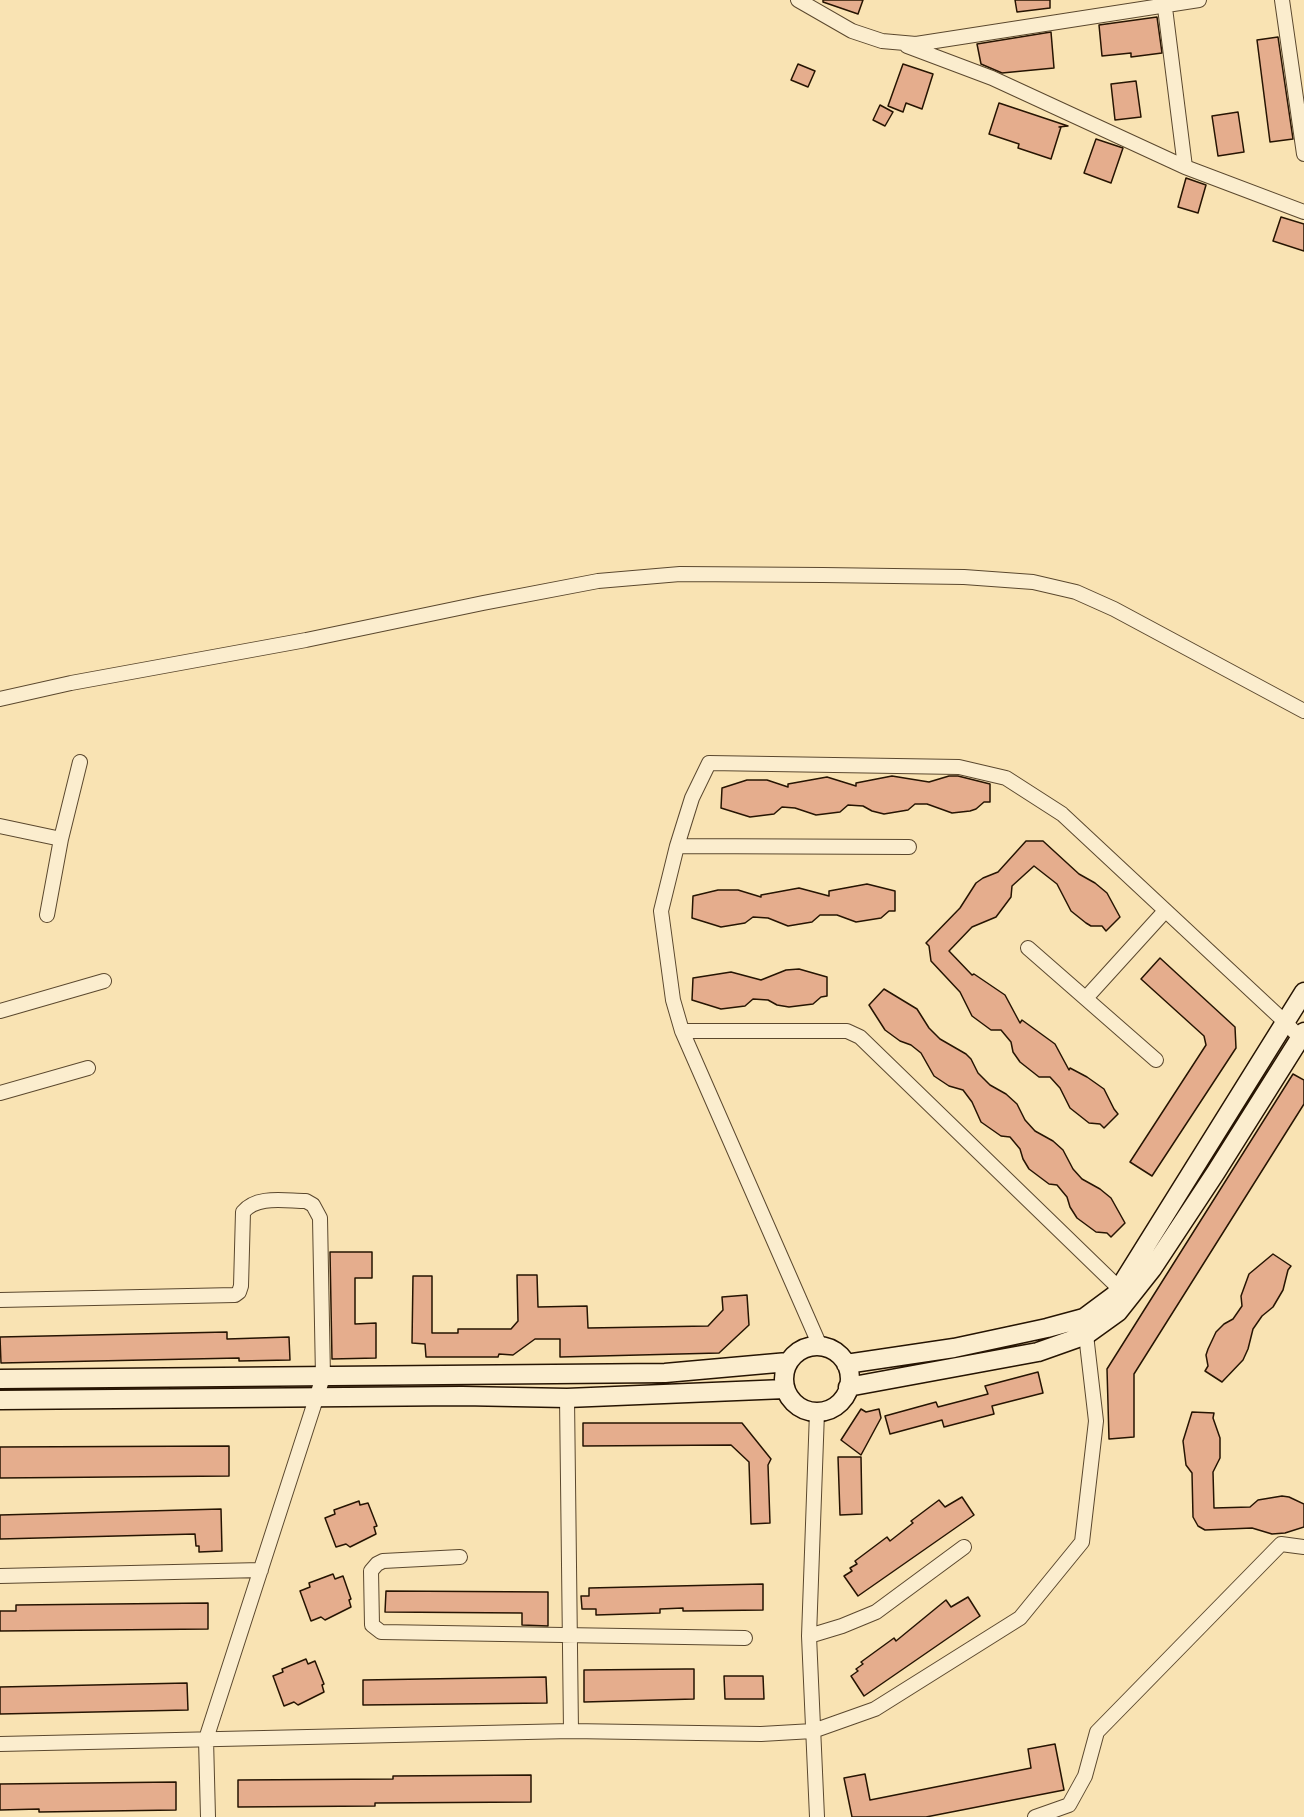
<!DOCTYPE html>
<style>
body{margin:0}
canvas{display:block;background:#f9e3b3}
</style>
<canvas width="1304" height="1817"></canvas>
<script>
const g = document.querySelector('canvas').getContext('2d');
g.lineJoin = 'round';
function paint(path, color) { g.fillStyle = color; g.fill(path, 'evenodd'); }
function stroke(path, color, width, dash) { g.strokeStyle = color; g.lineWidth = width; g.lineCap = dash ? 'butt' : 'round'; g.setLineDash(dash || []); g.stroke(path); }
const building = new Path2D(`
 M 823,0 L 863,0 L 858,14 L 823,2 Z
 M 1015,0 L 1050,0 L 1050,8 L 1017,12 Z
 M 1157,17 L 1162,53 L 1131,57 L 1131,53 L 1102,56 L 1099,25 Z
 M 1051,32 L 1054,68 L 1002,73 L 981,64 L 977,44 Z
 M 1278,37 L 1293,139 L 1270,142 L 1257,40 Z
 M 798,64 L 815,71 L 808,87 L 791,80 Z
 M 903,64 L 933,74 L 922,109 L 906,103 L 903,112 L 888,106 Z
 M 1136,81 L 1141,117 L 1115,120 L 1111,84 Z
 M 999,103 L 1068,126 L 1059,127 L 1061,127 L 1051,159 L 1018,148 L 1019,144 L 989,134 Z
 M 880,105 L 893,112 L 885,126 L 873,120 Z
 M 1238,112 L 1244,152 L 1218,156 L 1212,116 Z
 M 1096,139 L 1123,148 L 1111,183 L 1084,173 Z
 M 1186,178 L 1206,185 L 1198,213 L 1178,207 Z
 M 1281,217 L 1304,224 L 1304,251 L 1273,241 Z
 M 892,776 L 929,782 L 949,776 L 958,776 L 990,784 L 990,802 L 984,802 L 976,809 L 970,811 L 952,813 L 927,804 L 915,804 L 908,810 L 884,814 L 872,811 L 863,806 L 848,805 L 840,812 L 816,815 L 795,808 L 782,807 L 774,814 L 750,817 L 721,808 L 722,788 L 747,780 L 767,780 L 788,787 L 788,784 L 827,777 L 856,786 L 856,783 Z
 M 1026,841 L 1043,841 L 1079,874 L 1095,883 L 1107,893 L 1120,917 L 1106,931 L 1102,926 L 1091,926 L 1086,923 L 1071,911 L 1057,884 L 1034,866 L 1012,886 L 1011,897 L 996,917 L 972,927 L 949,951 L 972,975 L 974,974 L 1005,995 L 1020,1023 L 1022,1020 L 1055,1044 L 1069,1070 L 1070,1068 L 1087,1077 L 1104,1089 L 1114,1109 L 1118,1114 L 1104,1128 L 1100,1124 L 1089,1123 L 1070,1108 L 1060,1088 L 1050,1077 L 1039,1077 L 1020,1062 L 1013,1052 L 1011,1042 L 1001,1030 L 991,1030 L 972,1016 L 960,992 L 931,961 L 929,946 L 926,943 L 960,908 L 976,883 L 983,878 L 998,872 Z
 M 867,884 L 895,891 L 895,911 L 889,911 L 881,918 L 856,922 L 837,915 L 820,915 L 812,922 L 788,926 L 768,918 L 753,917 L 745,923 L 721,927 L 692,918 L 693,896 L 718,890 L 738,890 L 761,897 L 761,895 L 799,888 L 829,896 L 829,891 Z
 M 1160,958 L 1235,1027 L 1236,1048 L 1152,1176 L 1130,1162 L 1206,1045 L 1204,1036 L 1141,979 Z
 M 799,969 L 827,977 L 827,996 L 821,997 L 813,1004 L 789,1007 L 777,1005 L 768,1000 L 753,999 L 745,1006 L 721,1009 L 692,1000 L 693,978 L 731,972 L 761,980 L 786,970 Z
 M 884,989 L 917,1009 L 929,1028 L 940,1039 L 966,1054 L 971,1059 L 978,1073 L 990,1085 L 1006,1094 L 1017,1104 L 1025,1120 L 1035,1131 L 1053,1141 L 1063,1150 L 1073,1169 L 1082,1179 L 1100,1189 L 1111,1198 L 1125,1223 L 1111,1237 L 1107,1233 L 1096,1232 L 1077,1218 L 1070,1207 L 1067,1197 L 1057,1185 L 1049,1184 L 1029,1169 L 1023,1159 L 1020,1149 L 1010,1137 L 1001,1136 L 981,1122 L 972,1102 L 963,1090 L 949,1086 L 934,1076 L 921,1053 L 911,1045 L 900,1041 L 885,1030 L 869,1005 Z
 M 1293,1074 L 1304,1080 L 1304,1104 L 1134,1374 L 1134,1437 L 1109,1439 L 1107,1369 Z
 M 330,1252 L 372,1252 L 372,1278 L 355,1278 L 355,1324 L 376,1323 L 376,1358 L 332,1359 Z
 M 1273,1254 L 1291,1266 L 1288,1270 L 1283,1290 L 1273,1307 L 1262,1316 L 1253,1329 L 1248,1349 L 1243,1360 L 1222,1382 L 1205,1371 L 1208,1366 L 1206,1355 L 1208,1349 L 1216,1332 L 1224,1324 L 1233,1319 L 1242,1306 L 1241,1296 L 1249,1274 Z
 M 517,1275 L 537,1275 L 538,1307 L 587,1306 L 588,1328 L 708,1326 L 723,1310 L 722,1297 L 747,1295 L 749,1325 L 719,1353 L 560,1357 L 560,1339 L 535,1339 L 513,1355 L 499,1354 L 498,1357 L 426,1357 L 425,1344 L 412,1343 L 413,1276 L 432,1276 L 432,1333 L 458,1333 L 458,1329 L 511,1329 L 518,1321 Z
 M 227,1332 L 227,1339 L 289,1337 L 290,1360 L 239,1361 L 239,1358 L 1,1363 L 0,1337 Z
 M 1038,1372 L 1043,1393 L 992,1406 L 994,1414 L 944,1427 L 942,1420 L 890,1434 L 885,1416 L 936,1402 L 938,1407 L 988,1394 L 985,1386 Z
 M 861,1409 L 866,1412 L 879,1409 L 881,1418 L 861,1455 L 841,1440 Z
 M 1192,1412 L 1214,1413 L 1213,1418 L 1220,1438 L 1220,1458 L 1213,1472 L 1214,1508 L 1250,1507 L 1258,1500 L 1282,1496 L 1289,1497 L 1304,1504 L 1304,1527 L 1285,1533 L 1272,1534 L 1252,1528 L 1205,1530 L 1198,1526 L 1193,1517 L 1192,1473 L 1186,1465 L 1183,1441 Z
 M 583,1423 L 742,1423 L 771,1459 L 768,1465 L 770,1523 L 751,1524 L 749,1462 L 731,1445 L 583,1446 Z
 M 229,1446 L 229,1476 L 0,1478 L 0,1447 Z
 M 838,1457 L 861,1457 L 862,1514 L 840,1515 Z
 M 962,1497 L 974,1515 L 858,1596 L 844,1576 L 852,1571 L 850,1568 L 857,1564 L 855,1561 L 887,1537 L 890,1541 L 913,1523 L 911,1521 L 939,1500 L 945,1507 Z
 M 359,1501 L 360,1505 L 368,1503 L 377,1526 L 374,1527 L 376,1534 L 350,1547 L 346,1544 L 336,1547 L 325,1518 L 335,1514 L 334,1510 Z
 M 221,1509 L 222,1551 L 199,1552 L 199,1546 L 196,1546 L 195,1534 L 0,1539 L 0,1515 Z
 M 333,1574 L 335,1579 L 343,1576 L 351,1599 L 349,1600 L 351,1607 L 325,1620 L 321,1617 L 311,1621 L 300,1591 L 310,1587 L 309,1583 Z
 M 763,1584 L 763,1610 L 683,1611 L 683,1608 L 660,1609 L 660,1613 L 596,1615 L 596,1609 L 582,1609 L 581,1596 L 589,1596 L 589,1588 Z
 M 386,1591 L 548,1592 L 548,1626 L 522,1625 L 522,1613 L 385,1612 Z
 M 968,1597 L 980,1616 L 864,1696 L 851,1676 L 858,1671 L 856,1669 L 863,1664 L 861,1662 L 894,1638 L 896,1641 L 946,1600 L 951,1607 Z
 M 208,1603 L 208,1629 L 0,1631 L 0,1611 L 16,1611 L 16,1605 Z
 M 306,1659 L 308,1664 L 315,1661 L 324,1684 L 322,1685 L 324,1692 L 298,1705 L 294,1702 L 284,1706 L 273,1676 L 283,1672 L 282,1669 Z
 M 686,1669 L 694,1669 L 694,1699 L 584,1702 L 584,1670 Z
 M 724,1676 L 763,1676 L 764,1699 L 725,1699 Z
 M 546,1677 L 547,1703 L 363,1705 L 363,1680 Z
 M 187,1683 L 188,1710 L 0,1714 L 0,1687 Z
 M 1055,1744 L 1064,1790 L 926,1817 L 852,1817 L 844,1778 L 865,1774 L 870,1800 L 1031,1768 L 1028,1749 Z
 M 531,1775 L 531,1802 L 375,1803 L 375,1806 L 238,1807 L 238,1780 L 393,1779 L 393,1776 Z
 M 176,1782 L 176,1810 L 39,1812 L 39,1809 L 0,1810 L 0,1784 Z`);
paint(building, '#e5ad8d');
stroke(building, '#261402', 1.5);
const street = new Path2D(`
 M 798,0 L 852,31 L 882,41 L 916,44 L 1199,0
 M 1164,0 L 1185,167 L 1304,212
 M 1282,0 L 1304,154
 M 907,46 L 992,78 L 1185,167
 M 0,699 L 71,683 L 306,640 L 483,603 L 598,581 L 680,574 L 823,575 L 964,577 L 1033,582 L 1076,592 L 1114,609 L 1304,711
 M 0,826 L 61,839 L 47,915
 M 61,839 L 80,762
 M 677,846 L 909,847
 M 1028,948 L 1156,1060
 M 1086,998 L 1165,911
 M 0,1011 L 104,981
 M 682,1031 L 847,1031 L 860,1037 L 1124,1293
 M 0,1093 L 88,1068
 M 0,1300 L 235,1295 L 239,1292 L 241,1286 L 243,1212 C 257,1195 285,1201 306,1201 L 313,1205 L 320,1218 L 323,1377 L 206,1739 L 208,1817
 M 820,1346 L 682,1031 L 673,1000 L 661,911 L 677,846 L 692,798 L 709,763 L 959,767 L 1006,778 L 1062,814 L 1285,1022 L 1304,1042
 M 567,1398 L 571,1731
 M 817,1412 L 809,1636 L 817,1817
 M 460,1557 L 383,1561 L 377,1564 L 371,1571 L 372,1625 L 381,1632 L 745,1638
 M 0,1576 L 261,1570
 M 809,1636 L 842,1626 L 876,1612 L 964,1547
 M 0,1744 L 571,1731 L 761,1734 L 813,1731 L 875,1709 L 1020,1618 L 1082,1542 L 1096,1421 L 1085,1326
 M 1035,1817 L 1069,1805 L 1085,1776 L 1097,1732 L 1281,1544 L 1304,1547`);
const secondary = new Path2D(`
 M784 1379a33 33 0 1 1 66 0a33 33 0 1 1-66 0Z
 M 846,1364 L 954,1348 L 1047,1328 L 1084,1318 L 1115,1295 L 1304,992
 M 0,1379 L 665,1373 L 788,1362
 M 848,1387 L 1038,1352 L 1086,1335 L 1118,1312 L 1152,1269 L 1216,1172 L 1304,1032
 M 0,1400 L 462,1396 L 567,1398 L 785,1389`);
stroke(street, '#5b482e', 16);
stroke(secondary, '#261402', 21);
stroke(street, '#fbedce', 14);
stroke(secondary, '#fbedce', 18);
</script>
